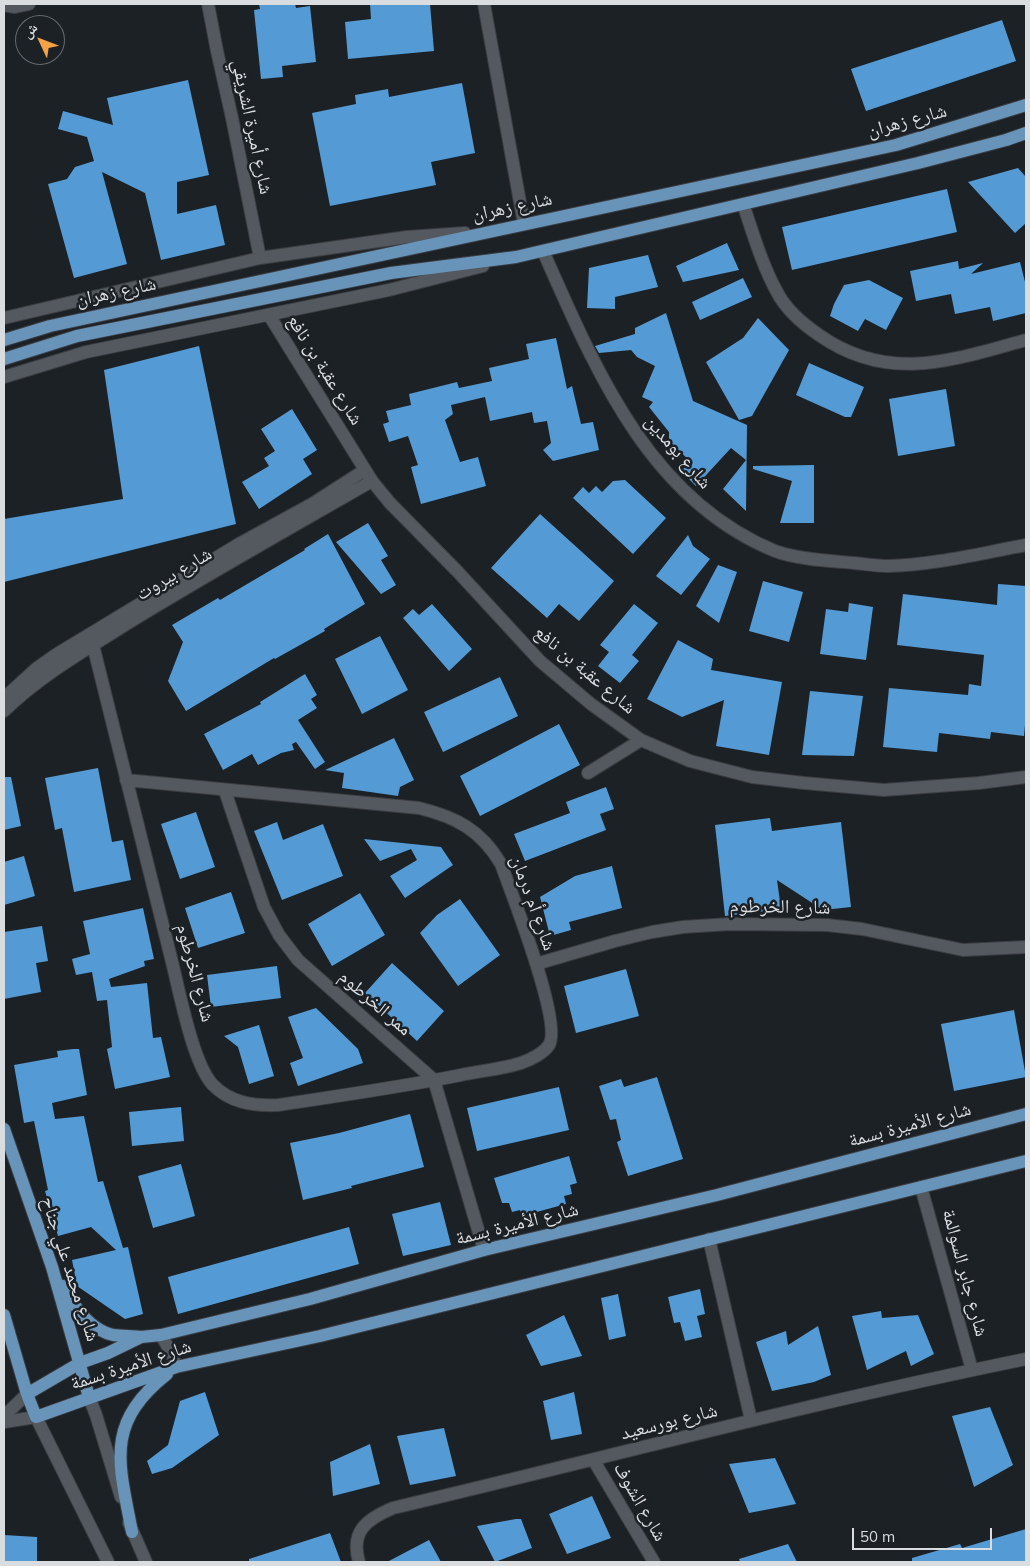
<!DOCTYPE html>
<meta charset="utf-8">
<style>
body{margin:0}
#map{position:relative;width:1030px;height:1566px;overflow:hidden;background:#1c2126;font-family:Mulish,"Noto Naskh Arabic",sans-serif}
canvas{display:block}
.frame{position:absolute;inset:0;border:5px solid #dadde0;pointer-events:none}
.north{position:absolute;left:15px;top:15px;width:50px;height:50px;box-sizing:border-box;background:#1c2126;border:1px solid #686c70;border-radius:50%;rotate:313deg;font-size:14px;font-weight:700;line-height:20px;text-align:center;color:#dadde0}
.north::after{content:'';display:block;margin:auto;width:18px;height:22px;background:#f5a246;clip-path:polygon(50% 0,100% 100%,50% 72%,0 100%)}
.scale{position:absolute;left:852px;top:1528px;width:140px;height:22px;box-sizing:border-box;border:2px solid #dadde0;border-top:0;padding-left:6px;font-size:15px;line-height:18px;white-space:nowrap;color:#dadde0;-webkit-text-stroke:4px #1c2126;paint-order:stroke}
</style>
<div id="map">
<canvas width="1030" height="1566"></canvas>
<div class="frame"></div>
<div class="north">ش</div>
<div class="scale">50 m</div>
</div>
<script>
const g = document.querySelector('canvas').getContext('2d');
g.lineJoin = 'round';
function paint(path, color) { g.fillStyle = color; g.fill(path, 'evenodd'); }
function stroke(path, color, width, dash) { g.strokeStyle = color; g.lineWidth = width; g.lineCap = dash ? 'butt' : 'round'; g.setLineDash(dash || []); g.stroke(path); }
function drawText(font, color, halo, rows, align = 'center') {
  g.font = font + ' Mulish,"Noto Naskh Arabic",sans-serif'; g.lineWidth = 5; g.setLineDash([]); g.textBaseline = 'middle'; g.strokeStyle = halo; g.fillStyle = color; for (const [text, x, y, turn = 0] of rows) {
    g.save(); g.translate(x, y); g.rotate((+turn || 0) * Math.PI / 180); g.textAlign = isNaN(turn) ? turn : align; if (halo) g.strokeText(text, 0, 0); g.fillText(text, 0, 0); g.restore();
  }
}
paint(new Path2D(`
 M 259,4 L 295,4 L 296,8 L 310,6 L 316,62 L 282,66 L 283,77 L 261,79 L 254,10 L 260,9 Z
 M 370,4 L 430,4 L 434,51 L 348,59 L 345,22 L 371,19 Z
 M 1002,20 L 1016,61 L 866,111 L 851,69 Z
 M 188,80 L 209,175 L 177,182 L 177,214 L 216,205 L 225,245 L 161,260 L 145,193 L 102,172 L 127,264 L 74,278 L 48,184 L 67,179 L 75,167 L 94,161 L 87,137 L 58,129 L 63,111 L 113,125 L 107,98 Z
 M 462,83 L 475,153 L 431,162 L 436,185 L 330,206 L 312,113 L 356,104 L 355,95 L 388,89 L 389,97 Z
 M 1018,168 L 1026,177 L 1026,223 L 1015,233 L 968,182 Z
 M 947,189 L 957,232 L 792,270 L 782,227 Z
 M 727,243 L 739,270 L 683,282 L 676,266 Z
 M 648,255 L 658,287 L 615,297 L 615,309 L 587,308 L 589,268 Z
 M 958,261 L 959,269 L 983,263 L 971,274 L 1020,262 L 1026,286 L 1026,313 L 993,321 L 990,307 L 955,314 L 951,294 L 916,301 L 910,271 Z
 M 743,278 L 752,297 L 700,320 L 692,302 Z
 M 869,280 L 903,298 L 886,330 L 865,319 L 858,331 L 830,316 L 834,304 L 844,285 Z
 M 666,313 L 693,401 L 747,425 L 746,511 L 723,489 L 746,460 L 731,448 L 696,486 L 681,471 L 691,462 L 669,441 L 669,432 L 649,407 L 653,402 L 642,397 L 655,366 L 637,357 L 631,350 L 599,353 L 595,346 L 635,334 L 635,328 Z
 M 758,318 L 789,350 L 752,416 L 739,420 L 706,362 L 743,338 Z
 M 556,338 L 567,389 L 572,386 L 581,424 L 593,422 L 599,450 L 553,461 L 543,450 L 551,443 L 547,421 L 534,423 L 532,412 L 490,421 L 485,397 L 451,405 L 453,414 L 445,420 L 460,462 L 478,457 L 486,486 L 421,504 L 411,467 L 418,465 L 408,436 L 389,442 L 383,424 L 389,422 L 386,411 L 411,405 L 409,394 L 457,382 L 459,388 L 492,381 L 489,368 L 529,359 L 526,344 Z
 M 199,346 L 236,524 L 4,582 L 4,519 L 123,499 L 104,370 Z
 M 809,363 L 864,387 L 851,417 L 845,417 L 796,395 Z
 M 946,389 L 955,446 L 898,456 L 889,399 Z
 M 292,409 L 317,450 L 303,459 L 312,474 L 259,509 L 242,482 L 269,466 L 264,458 L 275,451 L 261,429 Z
 M 814,465 L 814,523 L 780,523 L 792,481 L 753,469 L 753,466 Z
 M 625,480 L 666,518 L 633,554 L 573,498 L 583,487 L 589,493 L 596,486 L 602,492 L 613,481 Z
 M 540,514 L 614,581 L 579,621 L 559,604 L 547,618 L 491,568 Z
 M 368,523 L 388,556 L 381,560 L 396,585 L 381,594 L 336,542 Z
 M 328,534 L 365,604 L 324,629 L 325,631 L 275,659 L 274,658 L 186,711 L 168,681 L 183,642 L 172,625 L 218,598 L 220,600 L 305,550 L 304,549 Z
 M 688,535 L 693,546 L 710,559 L 681,595 L 656,576 Z
 M 718,565 L 737,572 L 719,623 L 696,606 Z
 M 763,581 L 803,592 L 789,642 L 749,631 Z
 M 998,584 L 1026,586 L 1026,714 L 1024,736 L 991,732 L 990,739 L 939,733 L 937,752 L 883,747 L 889,688 L 968,695 L 969,684 L 981,686 L 984,655 L 897,645 L 903,594 L 997,605 Z
 M 849,603 L 873,607 L 866,660 L 820,654 L 826,609 L 848,612 Z
 M 432,604 L 472,649 L 449,671 L 403,618 L 413,609 L 419,615 Z
 M 634,604 L 658,623 L 632,655 L 639,661 L 620,683 L 598,666 L 609,652 L 600,645 Z
 M 380,636 L 408,690 L 362,714 L 335,659 Z
 M 678,640 L 713,659 L 711,670 L 782,682 L 769,755 L 716,746 L 724,700 L 682,717 L 647,699 Z
 M 305,674 L 317,695 L 311,699 L 317,708 L 298,720 L 325,762 L 315,769 L 296,742 L 292,744 L 294,750 L 281,753 L 258,765 L 252,754 L 223,770 L 204,734 L 261,704 L 260,702 Z
 M 500,677 L 518,716 L 443,752 L 424,712 Z
 M 810,691 L 863,696 L 854,756 L 802,755 Z
 M 559,724 L 580,765 L 480,816 L 460,776 Z
 M 394,738 L 414,780 L 400,787 L 398,796 L 342,788 L 344,773 L 325,770 Z
 M 98,768 L 112,842 L 123,840 L 131,880 L 74,892 L 62,828 L 55,830 L 45,778 Z
 M 4,777 L 11,777 L 21,826 L 4,830 Z
 M 606,787 L 614,809 L 600,814 L 606,830 L 525,861 L 514,834 L 570,813 L 566,802 Z
 M 196,812 L 215,867 L 180,879 L 161,824 Z
 M 770,818 L 772,831 L 841,822 L 851,907 L 823,910 L 777,880 L 781,909 L 725,916 L 715,825 Z
 M 277,822 L 283,840 L 323,824 L 343,876 L 282,900 L 254,831 Z
 M 364,839 L 441,847 L 453,865 L 405,898 L 390,876 L 417,860 L 411,849 L 380,861 Z
 M 24,856 L 35,896 L 4,905 L 4,862 Z
 M 612,866 L 622,908 L 569,922 L 571,930 L 550,936 L 540,897 L 575,876 Z
 M 231,892 L 245,933 L 198,948 L 185,908 Z
 M 360,893 L 385,935 L 332,966 L 308,924 Z
 M 460,899 L 500,955 L 458,986 L 420,933 L 437,915 Z
 M 143,908 L 154,959 L 144,961 L 145,966 L 109,979 L 111,987 L 147,983 L 153,1038 L 161,1037 L 170,1077 L 115,1089 L 107,1049 L 112,1047 L 107,1000 L 97,1001 L 92,972 L 76,975 L 72,959 L 90,954 L 83,921 Z
 M 42,926 L 48,961 L 36,963 L 41,992 L 4,999 L 4,932 Z
 M 392,963 L 444,1011 L 417,1041 L 365,993 Z
 M 277,966 L 281,998 L 211,1007 L 207,975 Z
 M 626,969 L 639,1016 L 576,1033 L 564,986 Z
 M 316,1008 L 358,1049 L 363,1063 L 298,1086 L 290,1063 L 303,1058 L 288,1017 Z
 M 1014,1010 L 1026,1077 L 954,1091 L 941,1024 Z
 M 259,1025 L 274,1076 L 249,1084 L 238,1047 L 224,1036 Z
 M 73,1049 L 79,1049 L 87,1095 L 52,1103 L 55,1119 L 84,1116 L 98,1182 L 103,1181 L 123,1248 L 128,1247 L 143,1314 L 125,1319 L 77,1286 L 72,1260 L 116,1250 L 91,1227 L 58,1236 L 45,1191 L 48,1190 L 34,1121 L 24,1123 L 14,1065 L 58,1057 L 57,1051 Z
 M 657,1077 L 683,1159 L 628,1176 L 617,1142 L 621,1140 L 616,1119 L 610,1120 L 599,1086 L 621,1079 L 624,1087 Z
 M 559,1087 L 569,1130 L 477,1151 L 467,1108 Z
 M 181,1107 L 184,1141 L 132,1146 L 129,1112 Z
 M 410,1114 L 424,1167 L 351,1186 L 352,1188 L 303,1200 L 290,1143 L 339,1133 Z
 M 569,1156 L 577,1183 L 570,1185 L 572,1194 L 564,1196 L 566,1204 L 522,1216 L 520,1210 L 512,1212 L 509,1203 L 502,1203 L 494,1178 Z
 M 181,1164 L 195,1216 L 153,1228 L 138,1176 Z
 M 440,1202 L 451,1245 L 403,1256 L 392,1214 Z
 M 349,1227 L 359,1264 L 178,1314 L 168,1277 Z
 M 700,1289 L 705,1314 L 697,1316 L 702,1337 L 685,1341 L 680,1322 L 674,1323 L 668,1297 Z
 M 618,1294 L 626,1336 L 609,1340 L 601,1298 Z
 M 881,1311 L 882,1318 L 918,1315 L 934,1354 L 911,1366 L 906,1351 L 867,1370 L 852,1316 Z
 M 564,1315 L 582,1356 L 541,1366 L 526,1335 Z
 M 818,1326 L 831,1375 L 814,1382 L 772,1391 L 756,1342 L 786,1331 L 788,1345 Z
 M 205,1392 L 219,1435 L 172,1468 L 152,1474 L 147,1461 L 168,1445 L 180,1401 Z
 M 574,1392 L 582,1434 L 551,1440 L 543,1401 Z
 M 990,1407 L 1013,1465 L 974,1487 L 952,1416 Z
 M 444,1428 L 456,1476 L 410,1485 L 397,1436 Z
 M 370,1444 L 380,1484 L 333,1496 L 330,1462 Z
 M 775,1458 L 796,1504 L 749,1513 L 729,1464 Z
 M 592,1496 L 611,1538 L 567,1554 L 549,1514 Z
 M 516,1519 L 521,1519 L 532,1548 L 495,1562 L 477,1526 Z
 M 1026,1529 L 1026,1562 L 912,1562 L 912,1558 L 960,1544 L 962,1548 Z
 M 330,1533 L 341,1562 L 249,1562 L 249,1559 Z
 M 4,1535 L 37,1537 L 37,1562 L 4,1562 Z
 M 429,1540 L 441,1562 L 387,1562 Z
 M 788,1544 L 797,1562 L 740,1562 L 739,1559 Z`), '#549bd5');
const minor = new Path2D(`
 M 208,4 L 217,51 L 232,118 L 260,258
 M 484,4 L 524,224
 M 4,5 L 15,7 L 29,4
 M 743,204 C 753,233 762,265 777,292 C 786,310 803,324 819,335 C 889,384 952,360 1026,340
 M 93,645 C 119,750 145,854 171,958 C 179,989 192,1061 212,1084 C 230,1103 253,1106 278,1105 C 339,1096 401,1087 461,1075 C 481,1071 502,1069 521,1063 C 530,1060 544,1053 549,1045 C 563,1023 511,892 501,864 C 481,830 456,817 419,808 L 126,780
 M 4,698 L 37,668 L 57,654 L 239,544 L 312,504 L 365,470
 M 4,711 C 41,675 84,651 128,623 C 208,574 290,528 372,481
 M 588,773 L 641,740
 M 225,791 L 264,907 L 279,935 L 298,960 L 434,1080 L 484,1250
 M 536,964 L 615,941 L 652,932 L 683,927 L 730,924 L 827,925 L 862,929 L 963,950 L 1026,947
 M 921,1187 L 972,1370
 M 709,1239 L 751,1420
 M 161,1335 L 172,1354 L 176,1367
 M 4,1416 L 27,1394
 M 4,1422 L 36,1417
 M 594,1461 L 654,1562
 M 359,1562 C 350,1531 367,1519 393,1508 C 604,1458 814,1402 1026,1359`);
const tertiary = new Path2D(`
 M 543,251 C 595,368 648,499 775,551 C 795,559 832,561 854,563 C 865,564 876,566 888,566 C 934,565 981,553 1026,545
 M 269,315 L 372,481 L 390,503 L 458,572 L 540,661 L 591,704 L 641,740 L 690,761 L 752,777 L 804,783 L 884,790 L 979,783 L 1026,777`);
const secondary = new Path2D(`
 M 4,318 L 260,258 L 407,237 L 465,233
 M 4,377 L 86,352 L 389,290 L 483,266
 M 89,1397 L 96,1415 L 121,1497
 M 36,1417 L 108,1562
 M 129,1523 L 146,1562`);
const primary = new Path2D(`
 M 4,340 L 50,326 L 896,145 L 1026,105
 M 4,359 L 77,336 L 391,273 L 516,257 L 918,163 L 1006,140 L 1026,133
 M 4,1129 L 52,1267 L 89,1397
 M 63,1286 C 73,1305 90,1330 113,1335 C 122,1336 132,1336 141,1337
 M 4,1315 L 27,1394 L 36,1417 L 176,1367 L 320,1336 L 1026,1161
 M 27,1394 L 80,1363 L 108,1353 L 141,1337 L 161,1335 L 310,1299 L 484,1250 L 717,1195 L 1026,1114
 M 132,1532 C 119,1463 104,1424 167,1374`);
stroke(minor, '#3a3d41', 14);
stroke(tertiary, '#3a3d41', 14);
stroke(secondary, '#3a3d41', 14);
stroke(primary, '#3a3d41', 14);
stroke(minor, '#54595f', 12);
stroke(tertiary, '#54595f', 12);
stroke(secondary, '#54595f', 12);
stroke(primary, '#6894ba', 12);
drawText('19px', '#dadde0', '#1c2126', [
 ["شارع زهران",907,121,-15],
 ["شارع أميرة الشريقي",252,127,78],
 ["شارع زهران",512,207,-12],
 ["شارع زهران",116,292,-12],
 ["شارع عقبة بن نافع",325,370,58],
 ["شارع بومدين",678,452,49],
 ["شارع بيروت",174,574,-31],
 ["شارع عقبة بن نافع",585,670,40],
 ["شارع أم درمان",533,903,70],
 ["شارع الخرطوم",780,907,1],
 ["شارع الخرطوم",195,973,75],
 ["ممر الخرطوم",375,1003,41],
 ["شارع الأميرة بسمة",910,1125,-15],
 ["شارع الأميرة بسمة",517,1224,-14],
 ["شارع محمد علي جناح",70,1269,72],
 ["شارع جابر السوالمة",965,1273,75],
 ["شارع الأميرة بسمة",131,1365,-18],
 ["شارع بورسعيد",669,1422,-14],
 ["شارع الشوف",640,1502,60]
]);
</script>
